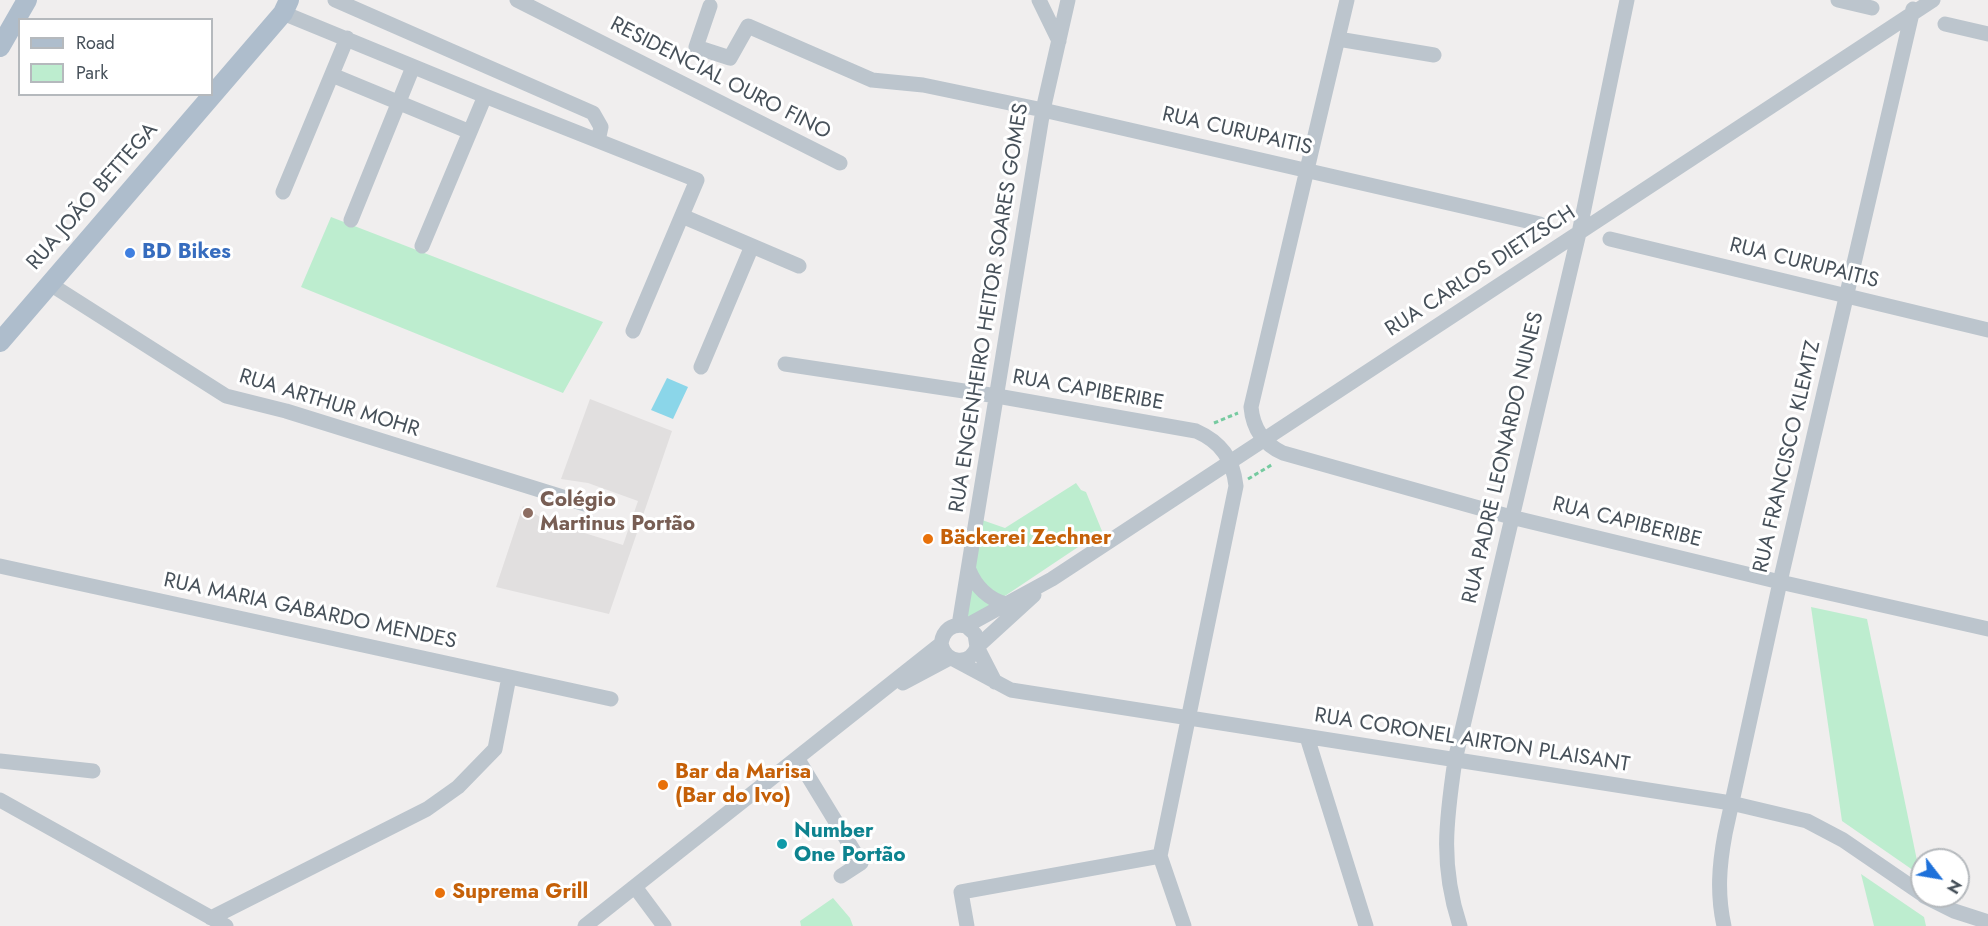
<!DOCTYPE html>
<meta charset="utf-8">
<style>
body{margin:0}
#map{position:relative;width:1988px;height:926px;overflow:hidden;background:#f0eeee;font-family:Jost,sans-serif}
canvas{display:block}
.legend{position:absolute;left:18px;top:18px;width:195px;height:78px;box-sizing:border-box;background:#fff;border:2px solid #b5b9bd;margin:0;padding:8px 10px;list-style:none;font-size:18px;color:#47515a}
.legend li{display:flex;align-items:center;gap:12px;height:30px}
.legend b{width:30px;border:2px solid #b5b9bd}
.north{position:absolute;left:1910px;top:848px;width:60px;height:60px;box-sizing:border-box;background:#fff;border:2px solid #b5b9bd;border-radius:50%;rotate:121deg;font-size:16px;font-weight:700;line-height:24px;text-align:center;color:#47515a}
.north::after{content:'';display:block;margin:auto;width:21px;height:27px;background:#1e71da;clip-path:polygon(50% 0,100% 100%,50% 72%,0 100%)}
</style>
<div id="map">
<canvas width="1988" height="926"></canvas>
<ul class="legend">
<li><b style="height:8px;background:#aebdcc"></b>Road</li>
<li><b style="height:16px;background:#bdedcf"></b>Park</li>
</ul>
<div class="north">N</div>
</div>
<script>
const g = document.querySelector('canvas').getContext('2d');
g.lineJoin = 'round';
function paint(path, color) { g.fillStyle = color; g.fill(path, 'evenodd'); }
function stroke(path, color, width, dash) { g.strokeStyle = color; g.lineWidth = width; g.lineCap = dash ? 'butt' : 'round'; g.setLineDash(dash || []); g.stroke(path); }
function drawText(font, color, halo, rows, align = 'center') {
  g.font = font + ' Jost,sans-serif'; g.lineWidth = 6; g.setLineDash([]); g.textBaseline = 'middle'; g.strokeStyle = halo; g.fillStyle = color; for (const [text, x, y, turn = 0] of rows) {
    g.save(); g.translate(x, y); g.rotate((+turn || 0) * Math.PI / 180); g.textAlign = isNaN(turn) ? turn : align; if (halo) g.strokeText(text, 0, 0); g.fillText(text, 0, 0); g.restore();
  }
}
paint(new Path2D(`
 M 590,399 L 672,431 L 609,614 L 496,587 L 523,506 L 546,521 L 623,545 L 638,501 L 588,483 L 561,479 Z`), '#e1dfdf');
paint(new Path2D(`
 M 331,217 L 603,322 L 563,393 L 301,287 Z
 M 1076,483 L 1081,490 L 1086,492 L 1102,531 L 966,622 L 982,520 L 1005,528 Z
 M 1811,607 L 1867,619 L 1920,875 L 1842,821 Z
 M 1861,874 L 1924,917 L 1926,926 L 1874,926 Z
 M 833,898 L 850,918 L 853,926 L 801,926 L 800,921 Z`), '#bdedcf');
paint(new Path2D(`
 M 667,378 L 688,387 L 673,419 L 651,410 Z`), '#8bd6e9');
stroke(new Path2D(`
 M 1214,423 L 1238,413
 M 1248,479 L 1273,464`), '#76caa0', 3, [4.5, 3]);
stroke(new Path2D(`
 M 335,0 L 593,113 L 601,127 L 598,141
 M 517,0 L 840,163
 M 1039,0 L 1059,41
 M 1347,0 L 1251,407 C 1253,429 1263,444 1283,453 L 1511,517 L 1780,582 L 1988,629
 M 1838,0 L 1872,8
 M 710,6 L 696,47 L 730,58 L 748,26 L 872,80 L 923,85 L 1043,110 L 1540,224
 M 283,13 L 485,96 L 697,180 L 633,331
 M 1945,24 L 1988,34
 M 1338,39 L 1434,55
 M 332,75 L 470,132
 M 283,192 L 347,38
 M 682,216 L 799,266
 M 351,220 L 413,67
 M 1610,239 L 1988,330
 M 422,246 L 485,96
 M 50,284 L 226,396 L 286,411 L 585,504
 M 785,364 L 997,396 L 1196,431 C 1221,442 1233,459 1236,486 L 1160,856 L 1184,926
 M 701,367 L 752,246
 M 0,566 L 611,699
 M 969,570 C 976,587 988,599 1006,604
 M 959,625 L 1043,110 L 1068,0
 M 966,626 L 975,634 L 977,647 L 995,682
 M 941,644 C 946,664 970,666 977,647 L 1034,595
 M 955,660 L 1011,690 L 1731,803 L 1807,821 L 1843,840 L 1922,894
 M 903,683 L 950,658
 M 1307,737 L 1366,926
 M 797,758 L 861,863 L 841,876
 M 0,761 L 93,771
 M 0,800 L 226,926
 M 635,887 L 664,926
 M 1924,896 L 1954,911 L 1988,922
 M 211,918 L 427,809 L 458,787 L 495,749 L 509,677
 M 585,926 L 941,644 C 943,630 952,623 966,626 L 1052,579 L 1933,0
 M 967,926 L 961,892 L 1160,856
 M 1460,926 C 1440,866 1446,821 1455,760 L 1579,233 L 1627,0
 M 1724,926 C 1717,894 1719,866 1725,834 L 1780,582 L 1913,9`), '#bcc5cd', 15);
stroke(new Path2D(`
 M 0,47 L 27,0
 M 0,342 L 283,13 L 289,0`), '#aebdcc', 20);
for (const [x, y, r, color] of [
 [130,253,6,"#3f7fe0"],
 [528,513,6,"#8d6e63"],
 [928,539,6,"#e8710a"],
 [663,785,6,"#e8710a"],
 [782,844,6,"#0f9aa8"],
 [440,893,6,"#e8710a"]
]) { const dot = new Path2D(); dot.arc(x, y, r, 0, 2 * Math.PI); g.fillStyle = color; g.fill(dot); stroke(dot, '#fff', 2); }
drawText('21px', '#47515a', '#fff', [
 ["RESIDENCIAL OURO FINO",720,79,27],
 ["RUA CURUPAITIS",1237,132,13],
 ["RUA JOÃO BETTEGA",93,197,-49],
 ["RUA CURUPAITIS",1804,264,14],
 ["RUA CARLOS DIETZSCH",1481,272,-33],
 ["RUA ENGENHEIRO HEITOR SOARES GOMES",990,308,-81],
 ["RUA CAPIBERIBE",1088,391,10],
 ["RUA ARTHUR MOHR",329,404,17],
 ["RUA FRANCISCO KLEMTZ",1788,457,-77],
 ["RUA PADRE LEONARDO NUNES",1504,458,-77],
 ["RUA CAPIBERIBE",1627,523,14],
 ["RUA MARIA GABARDO MENDES",310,612,12],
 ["RUA CORONEL AIRTON PLAISANT",1472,741,9]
]);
drawText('bold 21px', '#366cbe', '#fff', [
 ["BD Bikes",142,253]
], 'left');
drawText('bold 21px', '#785e54', '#fff', [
 ["Colégio",540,501],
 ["Martinus Portão",540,525]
], 'left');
drawText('bold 21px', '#c56008', '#fff', [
 ["Bäckerei Zechner",940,539],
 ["Bar da Marisa",675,773],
 ["(Bar do Ivo)",675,797],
 ["Suprema Grill",452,893]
], 'left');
drawText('bold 21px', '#0d838f', '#fff', [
 ["Number",794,832],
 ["One Portão",794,856]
], 'left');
</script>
